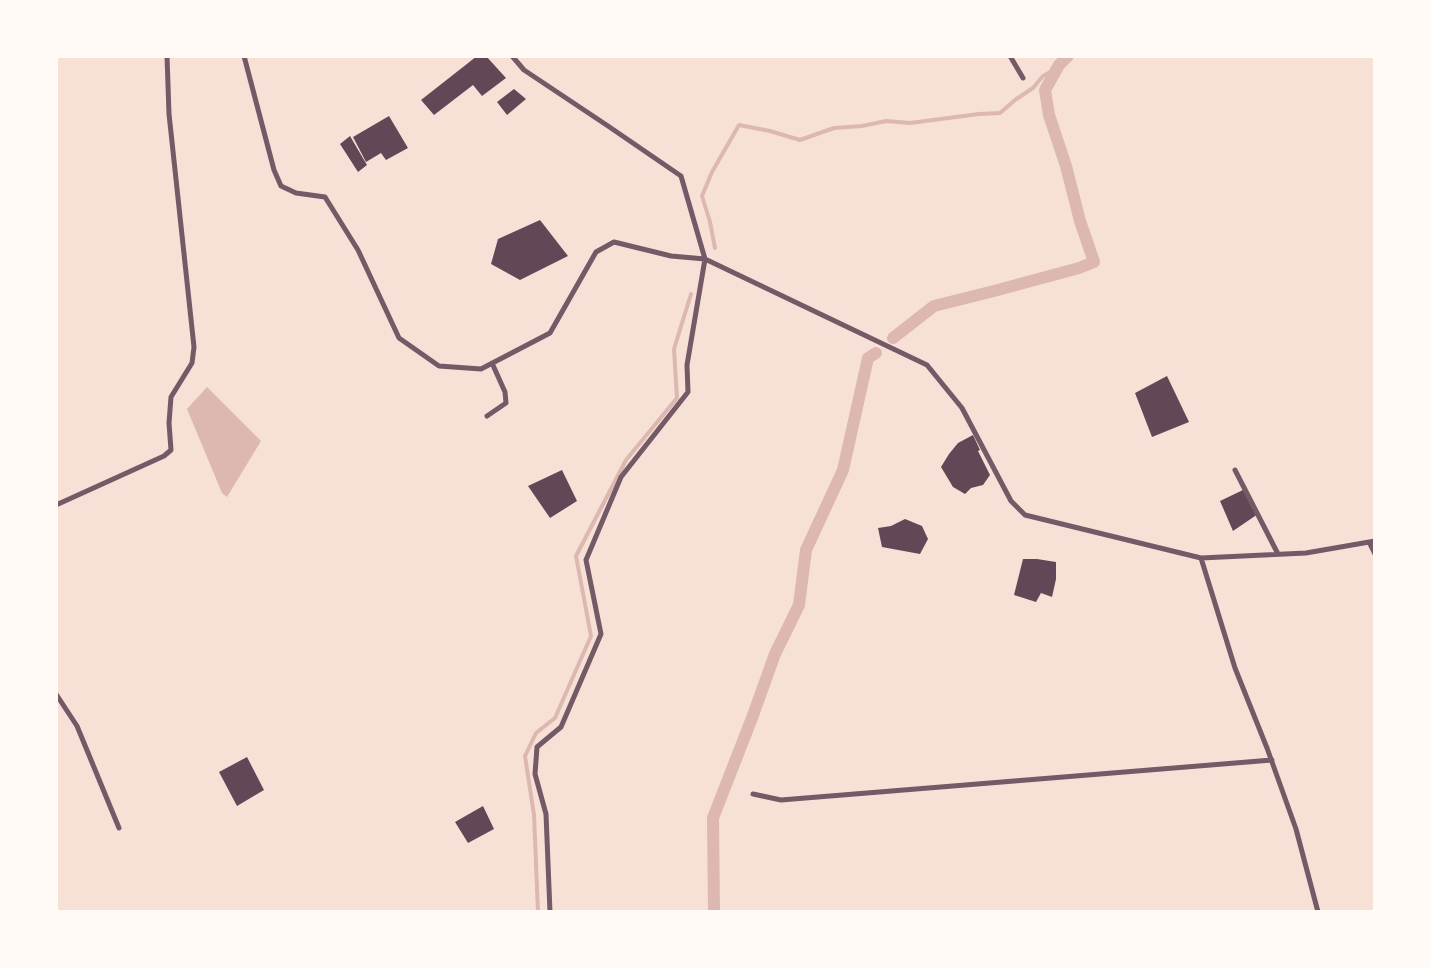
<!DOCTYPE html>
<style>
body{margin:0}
#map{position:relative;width:1431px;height:968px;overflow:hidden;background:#f7e1d7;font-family:"Titillium Web",sans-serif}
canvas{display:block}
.frame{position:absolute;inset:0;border:58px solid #fffaf5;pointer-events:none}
</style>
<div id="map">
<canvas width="1431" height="968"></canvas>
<div class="frame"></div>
</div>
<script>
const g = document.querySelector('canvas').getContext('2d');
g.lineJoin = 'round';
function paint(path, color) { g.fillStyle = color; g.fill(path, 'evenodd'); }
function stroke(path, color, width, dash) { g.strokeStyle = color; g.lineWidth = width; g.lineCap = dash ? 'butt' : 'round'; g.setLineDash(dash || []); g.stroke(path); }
paint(new Path2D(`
 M 207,387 L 261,441 L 227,497 L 222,493 L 187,409 Z`), '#dcb8b0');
stroke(new Path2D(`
 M 715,248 L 710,222 L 702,196 L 712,172 L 739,125 L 770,131 L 800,140 L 834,128 L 862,126 L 886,121 L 910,123 L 979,114 L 1000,113 L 1015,100 L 1033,88 L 1043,76 L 1056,69
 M 538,912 L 534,815 L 525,756 L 536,733 L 555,718 L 591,636 L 576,556 L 626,460 L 677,398 L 674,349 L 691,294`), '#dcb8b0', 4);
stroke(new Path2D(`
 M 893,338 L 934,306 L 994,291 L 1079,268 L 1094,262 L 1080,221 L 1066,166 L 1049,115 L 1045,90 L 1059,65 L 1068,56
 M 714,912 L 713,818 L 752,718 L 775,654 L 799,605 L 806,550 L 843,470 L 868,358 L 876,353`), '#dcb8b0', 12);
paint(new Path2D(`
 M 477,56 L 486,56 L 506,78 L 482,96 L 473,85 L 434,115 L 421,100 Z
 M 514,89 L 526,99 L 507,115 L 497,102 Z
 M 389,116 L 408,148 L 386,160 L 381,153 L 366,162 L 353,137 Z
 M 350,136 L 367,165 L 358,172 L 340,144 Z
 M 540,220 L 568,256 L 520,280 L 491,264 L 498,239 Z
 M 1167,376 L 1189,422 L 1152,437 L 1135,393 Z
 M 973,435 L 980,450 L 978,451 L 990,475 L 983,485 L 971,488 L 965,494 L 953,487 L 941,467 L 949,454 L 958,443 Z
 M 562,470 L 577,501 L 550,518 L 528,486 Z
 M 1243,490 L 1258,514 L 1233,531 L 1220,501 Z
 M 905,519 L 922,526 L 928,539 L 920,554 L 882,547 L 878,528 L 891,526 Z
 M 1023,559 L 1037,559 L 1056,562 L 1056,579 L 1052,597 L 1041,593 L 1036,602 L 1014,595 Z
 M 247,757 L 264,790 L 237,806 L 219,772 Z
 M 483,806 L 494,829 L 468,843 L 455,822 Z`), '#644757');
stroke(new Path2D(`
 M 244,56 L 274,170 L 281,186 L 296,193 L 325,197 L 358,250 L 399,338 L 439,366 L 481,369 L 550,333 L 596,252 L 614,242 L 671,256 L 705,259 L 927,365 L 962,408 L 1011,501 L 1025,515 L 1201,558 L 1306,553 L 1375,541
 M 512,56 L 524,70 L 608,126 L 681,176 L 705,259 L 687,365 L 688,392 L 621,477 L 586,560 L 601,634 L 561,727 L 537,747 L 535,774 L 546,814 L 550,912
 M 1010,56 L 1023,78
 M 487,416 L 506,403 L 505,392 L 492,363
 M 1235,470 L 1278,554
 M 56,505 L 164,456 L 171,450 L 169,423 L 171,397 L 192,363 L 194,347 L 169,114 L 167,56
 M 1369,542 L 1375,554
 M 1201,558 L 1235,668 L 1267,748 L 1296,829 L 1318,912
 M 56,694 L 77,726 L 119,828
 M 753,794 L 781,800 L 1272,760`), '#755966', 5);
</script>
